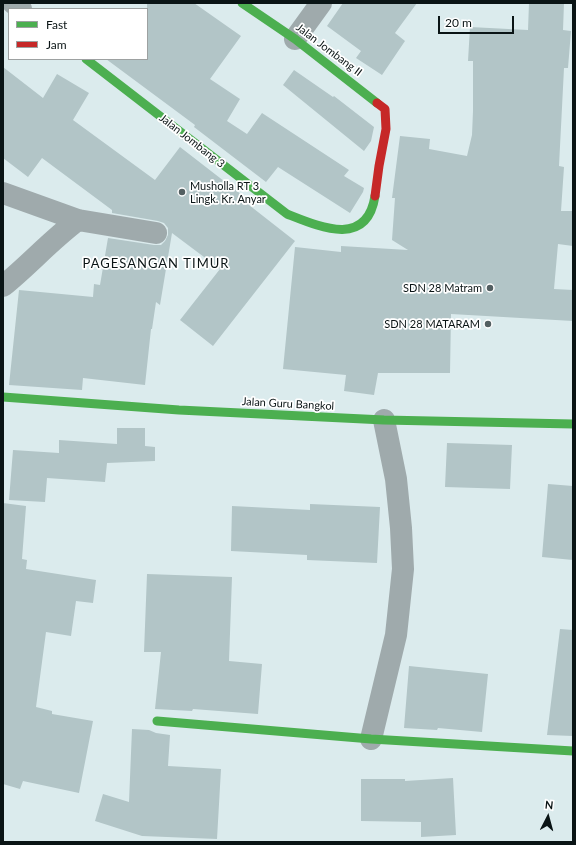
<!DOCTYPE html>
<style>
body{margin:0}
#map{position:relative;width:576px;height:845px;overflow:hidden;background:#dbebed;font-family:Lato,sans-serif}
canvas{display:block}
.frame{position:absolute;inset:0;border:4px solid #0a1415;pointer-events:none}
.legend{position:absolute;left:8px;top:8px;width:140px;height:52px;box-sizing:border-box;background:#fff;border:1px solid #9da1a1;margin:0;padding:5px 7px;list-style:none;font-size:12px;color:#0a1415}
.legend li{display:flex;align-items:center;gap:8px;height:20px}
.legend b{width:20px;border:1px solid #9da1a1}
.north{position:absolute;left:528px;top:797px;width:40px;height:40px;-webkit-text-stroke:3px #fff;paint-order:stroke;rotate:6deg;font-size:11px;font-weight:700;line-height:16px;text-align:center;color:#0a1415}
.north::after{content:'';display:block;margin:auto;width:14px;height:18px;background:#0a1415;clip-path:polygon(50% 0,100% 100%,50% 72%,0 100%)}
.scale{position:absolute;left:438px;top:16px;width:76px;height:18px;box-sizing:border-box;border:2px solid #0a1415;border-top:0;padding-left:5px;font-size:12px;line-height:14px;white-space:nowrap;color:#0a1415;-webkit-text-stroke:3px #fff;paint-order:stroke}
</style>
<div id="map">
<canvas width="576" height="845"></canvas>
<div class="frame"></div>
<ul class="legend">
<li><b style="height:5px;background:#4caf50"></b>Fast</li>
<li><b style="height:5px;background:#c62828"></b>Jam</li>
</ul>
<div class="north">N</div>
<div class="scale">20 m</div>
</div>
<script>
const g = document.querySelector('canvas').getContext('2d');
g.lineJoin = 'round';
function paint(path, color) { g.fillStyle = color; g.fill(path, 'evenodd'); }
function stroke(path, color, width, dash) { g.strokeStyle = color; g.lineWidth = width; g.lineCap = dash ? 'butt' : 'round'; g.setLineDash(dash || []); g.stroke(path); }
function drawText(font, color, halo, rows, align = 'center') {
  g.font = font + ' Lato,sans-serif'; g.lineWidth = 3.5; g.setLineDash([]); g.textBaseline = 'middle'; g.strokeStyle = halo; g.fillStyle = color; for (const [text, x, y, turn = 0] of rows) {
    g.save(); g.translate(x, y); g.rotate((+turn || 0) * Math.PI / 180); g.textAlign = isNaN(turn) ? turn : align; if (halo) g.strokeText(text, 0, 0); g.fillText(text, 0, 0); g.restore();
  }
}
paint(new Path2D(`
 M 147,3 L 194,3 L 241,36 L 210,79 L 240,99 L 227,121 L 247,134 L 262,113 L 349,170 L 344,176 L 364,188 L 363,192 L 350,213 L 278,167 L 266,182 L 194,127 L 195,125 L 106,59 L 147,59 Z
 M 343,3 L 417,3 L 395,33 L 405,41 L 382,75 L 356,58 L 361,51 L 327,26 Z
 M 529,3 L 564,3 L 563,30 L 571,31 L 568,68 L 564,68 L 559,166 L 564,167 L 561,211 L 573,211 L 573,246 L 558,244 L 554,289 L 573,290 L 573,321 L 451,314 L 450,373 L 378,373 L 374,395 L 344,391 L 346,375 L 283,369 L 295,247 L 341,252 L 341,246 L 408,250 L 392,240 L 395,198 L 392,198 L 400,136 L 430,139 L 429,149 L 467,156 L 472,135 L 473,111 L 473,61 L 468,61 L 470,27 L 528,30 Z
 M 3,67 L 43,98 L 57,74 L 89,93 L 73,120 L 155,180 L 180,147 L 251,202 L 249,205 L 295,241 L 213,346 L 180,320 L 220,269 L 172,233 L 160,305 L 156,302 L 152,329 L 151,329 L 145,385 L 83,378 L 82,390 L 9,385 L 19,290 L 93,297 L 94,284 L 100,285 L 108,238 L 154,245 L 161,245 L 165,241 L 168,235 L 168,228 L 164,223 L 158,221 L 112,213 L 112,210 L 42,158 L 28,177 L 3,158 Z
 M 294,70 L 333,97 L 334,96 L 374,127 L 371,141 L 364,151 L 283,85 Z
 M 117,428 L 145,428 L 145,446 L 155,447 L 155,461 L 107,463 L 105,482 L 47,478 L 45,502 L 9,500 L 13,450 L 59,453 L 59,440 L 117,444 Z
 M 447,443 L 512,445 L 510,489 L 445,487 Z
 M 548,484 L 573,486 L 573,560 L 542,557 Z
 M 3,503 L 26,506 L 22,559 L 27,560 L 26,569 L 96,580 L 93,603 L 76,601 L 71,636 L 46,632 L 36,707 L 52,711 L 52,714 L 93,721 L 79,793 L 23,781 L 20,789 L 3,784 Z
 M 310,504 L 380,507 L 377,563 L 307,560 L 307,555 L 231,551 L 232,506 L 310,510 Z
 M 147,574 L 232,577 L 229,661 L 262,664 L 258,714 L 193,709 L 192,711 L 155,709 L 161,652 L 144,652 Z
 M 560,629 L 573,630 L 573,736 L 547,735 Z
 M 409,666 L 488,674 L 482,732 L 438,728 L 437,730 L 404,728 Z
 M 132,729 L 149,730 L 156,733 L 170,735 L 168,766 L 221,769 L 217,839 L 142,836 L 95,821 L 103,794 L 129,802 Z
 M 453,778 L 456,835 L 421,837 L 421,822 L 361,821 L 361,779 L 405,779 L 405,781 Z`), '#b2c5c7');
stroke(new Path2D(`
 M 13,3 L 21,9
 M 295,39 L 321,3
 M 3,193 L 78,220 L 156,233
 M 3,286 C 29,265 51,240 78,220
 M 371,739 L 396,635 L 403,569 L 401,528 L 396,479 L 384,420`), '#9faaac', 22);
stroke(new Path2D(`
 M 242,3 L 295,39 L 377,103
 M 86,59 L 287,214 C 320,227 367,248 375,196
 M 3,397 L 179,410 L 384,420 L 573,424
 M 157,721 L 371,739 L 573,751`), '#4caf50', 9);
stroke(new Path2D(`
 M 375,196 L 379,166 L 386,129 L 385,109 L 377,103`), '#c62828', 9);
for (const [x, y, r, color] of [
 [182,192,4,"#535f61"],
 [490,288,4,"#535f61"],
 [488,324,4,"#535f61"]
]) { const dot = new Path2D(); dot.arc(x, y, r, 0, 2 * Math.PI); g.fillStyle = color; g.fill(dot); stroke(dot, '#fff', 1.5); }
drawText('11px', '#0a1415', '#fff', [
 ["Jalan Jombang II",329,50,37],
 ["Jalan Jombang 3",192,141,38],
 ["Jalan Guru Bangkol",288,404,3]
]);
drawText('11px', '#0a1415', '#fff', [
 ["Musholla RT 3",190,186,"left"],
 ["Lingk. Kr. Anyar",190,199,"left"],
 ["SDN 28 Matram",482,288],
 ["SDN 28 MATARAM",480,324]
], 'right');
g.letterSpacing = '1px';
drawText('13px', '#0a1415', '#fff', [
 ["PAGESANGAN TIMUR",156,264]
]);
g.letterSpacing = '0px';
</script>
